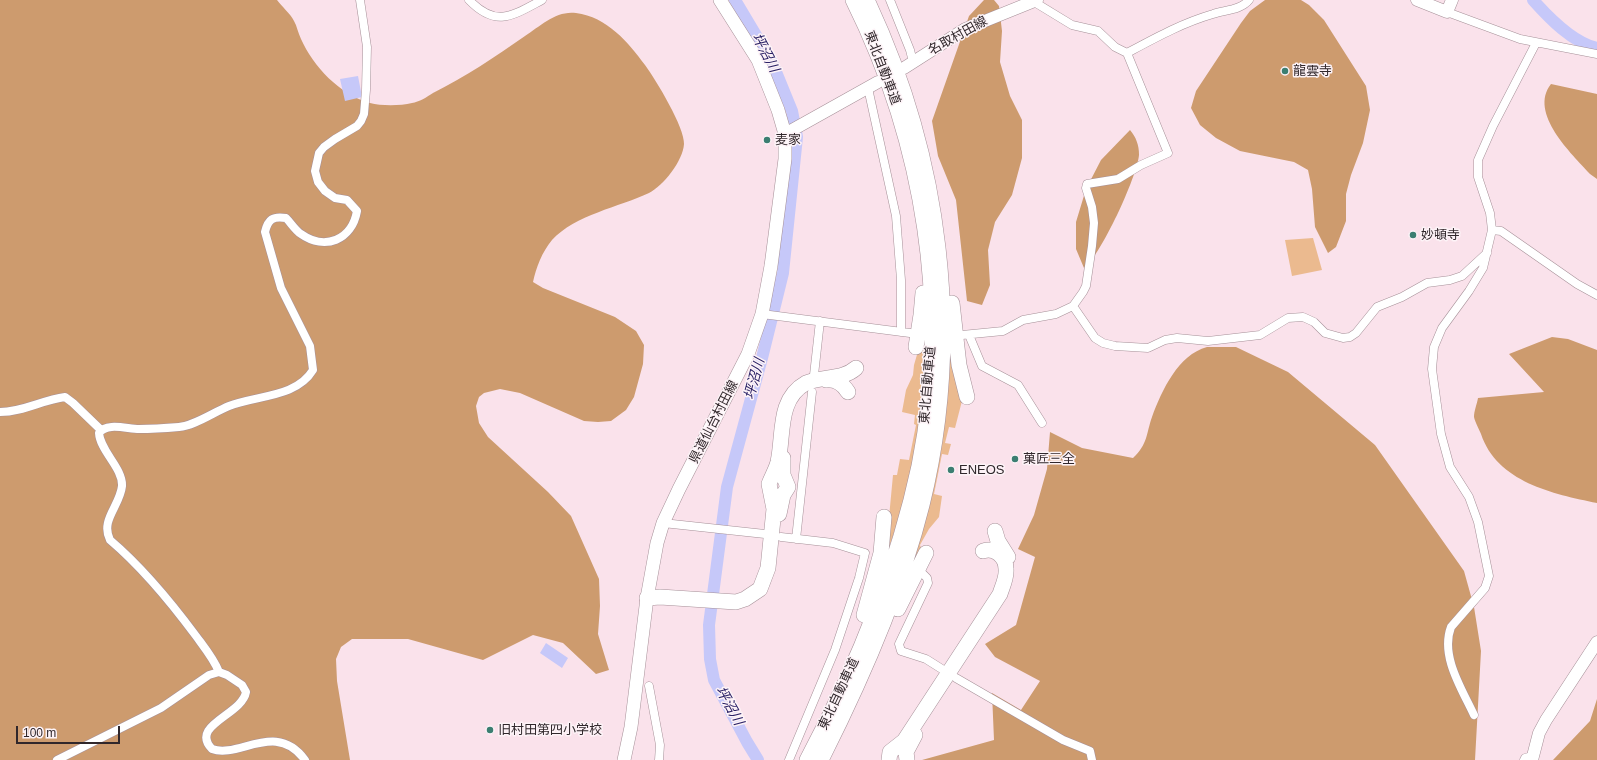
<!DOCTYPE html>
<meta charset="utf-8">
<style>
body{margin:0}
#map{position:relative;width:1597px;height:760px;overflow:hidden;background:#fae2eb;font-family:Arial,sans-serif}
canvas{display:block}
.scale{position:absolute;left:16px;top:726px;width:104px;height:18px;box-sizing:border-box;border:2px solid #30272b;border-top:0;padding-left:5px;font-size:12px;line-height:14px;white-space:nowrap;color:#30272b;-webkit-text-stroke:3px #fdf3f7;paint-order:stroke}
</style>
<div id="map">
<canvas width="1597" height="760"></canvas>
<div class="scale">100 m</div>
</div>
<script>
const g = document.querySelector('canvas').getContext('2d');
g.lineJoin = 'round';
function paint(path, color) { g.fillStyle = color; g.fill(path, 'evenodd'); }
function stroke(path, color, width, dash) { g.strokeStyle = color; g.lineWidth = width; g.lineCap = dash ? 'butt' : 'round'; g.setLineDash(dash || []); g.stroke(path); }
function drawText(font, color, halo, rows, align = 'center') {
  g.font = font + ' Arial,"Noto Sans JP",sans-serif'; g.lineWidth = 3; g.setLineDash([]); g.textBaseline = 'middle'; g.strokeStyle = halo; g.fillStyle = color; for (const [text, x, y, turn = 0] of rows) {
    g.save(); g.translate(x, y); g.rotate((+turn || 0) * Math.PI / 180); g.textAlign = isNaN(turn) ? turn : align; if (halo) g.strokeText(text, 0, 0); g.fillText(text, 0, 0); g.restore();
  }
}
paint(new Path2D(`
 M 1313,238 L 1322,270 L 1292,276 L 1285,240 Z
 M 925,327 C 925,410 913,493 880,570 L 888,528 L 893,475 L 897,475 L 900,459 L 909,460 L 916,425 L 914,424 L 915,415 L 902,412 L 906,390 L 913,375 L 914,365 Z
 M 950,329 L 963,397 L 955,428 L 949,427 L 945,443 L 951,444 L 948,455 L 942,454 L 934,494 L 942,496 L 939,517 L 929,529 L 920,545 L 922,551 L 901,589 Z`), '#ebba8f');
paint(new Path2D(`
 M 0,0 L 277,0 C 282,7 290,13 294,21 C 297,26 298,33 301,39 C 313,66 340,95 370,103 C 381,106 400,106 412,103 C 419,102 427,97 433,93 C 465,77 495,57 525,36 C 540,26 557,10 576,13 C 607,17 628,42 645,65 C 656,80 685,128 684,144 C 683,161 663,186 649,193 C 619,207 575,215 552,240 C 542,252 536,268 533,282 L 543,288 L 615,317 L 636,331 L 644,345 L 643,364 L 634,397 L 626,410 L 611,421 L 598,422 L 584,421 L 520,393 L 500,389 L 484,393 L 479,397 L 476,406 L 479,423 L 488,437 L 548,492 L 571,516 L 599,579 L 600,606 L 598,634 L 609,670 L 596,674 L 563,643 L 533,635 L 483,660 L 408,639 L 352,639 L 341,647 L 336,659 L 337,681 L 350,760 L 0,760 Z
 M 984,0 L 994,0 L 999,6 L 1002,31 L 1000,62 L 1010,96 L 1022,120 L 1022,158 L 1012,195 L 995,222 L 988,250 L 990,285 L 982,305 L 967,301 L 956,200 L 938,156 L 932,121 L 969,16 Z
 M 1265,0 L 1301,0 L 1309,5 L 1324,20 L 1366,86 L 1370,110 L 1363,143 L 1351,175 L 1346,194 L 1346,221 L 1336,247 L 1328,253 L 1315,227 L 1312,189 L 1308,170 L 1294,162 L 1240,151 L 1216,138 L 1200,125 L 1191,108 L 1196,91 L 1241,23 L 1250,11 Z
 M 1551,84 L 1597,94 L 1597,179 L 1590,174 C 1572,154 1528,113 1551,84 Z
 M 1130,130 C 1136,137 1139,145 1139,155 C 1137,177 1101,255 1084,268 L 1076,249 L 1076,222 L 1086,189 L 1101,160 Z
 M 1552,337 L 1568,339 L 1597,350 L 1597,503 C 1553,494 1497,482 1481,434 C 1479,429 1475,422 1474,417 C 1474,411 1477,404 1478,398 L 1544,392 L 1509,354 Z
 M 1207,347 L 1236,347 L 1288,372 L 1375,445 L 1464,571 L 1474,607 L 1481,651 L 1475,760 L 922,760 L 994,740 L 992,693 L 1021,710 L 1040,681 L 995,657 L 985,644 L 1016,625 L 1035,557 L 1018,549 L 1034,515 L 1047,469 L 1050,432 L 1082,448 L 1133,458 C 1148,444 1146,434 1152,417 C 1162,390 1178,355 1207,347 Z
 M 1597,699 L 1597,760 L 1553,760 L 1590,721 Z`), '#cd9b6e');
paint(new Path2D(`
 M 358,76 L 362,97 L 345,101 L 340,79 Z
 M 546,643 L 568,658 L 562,668 L 540,653 Z`), '#c6c8f9');
stroke(new Path2D(`
 M 735,0 L 772,62 L 792,111 L 797,137 L 783,273 L 762,358 L 727,487 L 709,625 L 710,659 L 714,680 L 747,742 L 758,760
 M 1533,0 C 1549,18 1573,43 1597,48`), '#c6c8f9', 12);
const street = new Path2D(`
 M 469,0 C 496,28 512,16 542,0
 M 890,0 L 910,50 L 913,62
 M 1447,12 L 1520,39 L 1597,54
 M 1127,53 C 1155,38 1182,23 1213,14 C 1225,10 1241,10 1249,0
 M 868,88 L 896,216 L 901,280 L 901,332
 M 1492,230 L 1501,231 L 1577,284 L 1597,295
 M 1073,306 L 1095,338 L 1103,343 L 1115,346 L 1148,348 L 1165,340 L 1177,338 L 1208,341 L 1260,335 L 1288,318 L 1303,317 L 1314,322 L 1325,333 L 1343,338 L 1350,337 L 1356,333 L 1377,307 L 1402,297 L 1427,283 L 1450,280 L 1462,276 L 1487,253
 M 762,314 L 910,333
 M 962,335 L 1003,331 L 1023,320 L 1056,314 L 1073,306 L 1083,292 L 1086,286 L 1092,246 L 1094,223 L 1092,207 L 1086,188 L 1087,184 L 1118,179 L 1141,165 L 1168,153 L 1127,53 L 1115,47 L 1098,31 L 1072,25 L 1031,0
 M 969,335 L 982,366 L 1018,385 L 1042,423
 M 814,375 L 820,321
 M 0,412 C 23,412 42,400 65,397 L 73,403 L 101,430
 M 663,523 L 765,534
 M 781,537 L 833,543 L 865,553 L 859,578 L 835,650 L 789,760
 M 796,539 L 812,392
 M 921,572 L 927,578 L 928,583 L 899,644 L 901,651 L 926,659 L 945,671
 M 219,672 C 214,659 204,647 196,636 C 170,601 143,568 110,540 C 100,520 120,506 122,486 C 123,468 100,451 99,433 C 107,422 127,429 139,429 C 150,429 167,428 179,427 C 194,426 214,412 229,406 C 256,395 296,398 313,370 L 310,346 L 281,288 L 265,232 C 268,219 273,216 286,218 C 291,223 295,230 301,234 C 325,251 352,240 357,211 L 347,200 L 335,198 L 325,191 L 318,182 L 315,171 L 319,153 L 324,147 L 335,139 L 357,126 L 361,121 L 364,114 L 366,90 L 367,47 L 360,0
 M 956,678 L 1063,740 L 1090,751 L 1092,760
 M 649,686 L 660,745 L 659,760
 M 1474,715 C 1462,689 1440,656 1451,627 L 1485,588 L 1489,576 L 1478,522 L 1469,497 L 1450,467 L 1441,434 L 1432,369 L 1434,347 L 1442,328 L 1469,291 L 1483,268 L 1492,230 L 1490,213 L 1478,177 L 1478,160 L 1493,126 L 1536,43
 M 57,760 L 161,708 L 209,675 L 219,672 L 227,675 L 242,685 L 246,692 C 242,715 189,725 212,749 C 239,759 276,720 305,760
 M 1524,760 L 1525,758 L 1533,756`);
const secondary = new Path2D(`
 M 1417,0 L 1447,12 L 1452,0
 M 904,68 L 965,29 L 1037,0
 M 785,134 L 878,82
 M 1532,760 L 1539,733 L 1546,720 L 1597,642`);
const primary = new Path2D(`
 M 624,760 L 631,727 L 647,598 L 657,543 L 663,523 L 679,489 L 748,354 L 762,314 L 771,266 L 785,159 L 785,134 L 778,110 L 758,60 L 720,0`);
const highway = new Path2D(`
 M 952,303 L 959,365 L 967,397
 M 916,347 L 921,315 L 923,293
 M 826,380 C 835,379 843,384 848,392
 M 779,514 L 783,495 L 788,487 L 783,475 L 783,458
 M 995,531 L 998,541 L 1008,557
 M 647,598 L 660,597 L 736,602 L 745,599 L 760,589 L 768,568 L 774,509 L 769,484 C 772,476 776,470 778,462 C 784,435 777,399 806,383 C 821,376 843,380 856,368
 M 898,609 L 926,553
 M 864,615 L 881,553 L 884,517
 M 807,760 C 856,668 897,569 919,466 C 951,309 924,143 853,0
 M 821,760 C 862,679 900,593 922,505 C 964,335 941,157 867,0
 M 889,760 L 890,752 L 904,741 L 1000,594 C 1002,587 1007,578 1006,569 C 1006,557 995,547 983,551
 M 907,760 L 906,752 L 915,735`);
stroke(street, '#a69098', 9);
stroke(secondary, '#a69098', 13);
stroke(primary, '#a69098', 14);
stroke(highway, '#a69098', 16);
stroke(street, '#fff', 8);
stroke(secondary, '#fff', 12);
stroke(primary, '#fff', 13);
stroke(highway, '#fff', 15);
for (const [x, y, r, color] of [
 [1285,71,4,"#3b7e71"],
 [767,140,4,"#3b7e71"],
 [1413,235,4,"#3b7e71"],
 [1015,459,4,"#3b7e71"],
 [951,470,4,"#3b7e71"],
 [490,730,4,"#3b7e71"]
]) { const dot = new Path2D(); dot.arc(x, y, r, 0, 2 * Math.PI); g.fillStyle = color; g.fill(dot); stroke(dot, '#fdf3f7', 1.5); }
drawText('13px', '#30272b', '#fdf3f7', [
 ["名取村田線",958,36,-29],
 ["東北自動車道",882,68,69],
 ["東北自動車道",928,385,-85],
 ["県道仙台村田線",714,422,-63],
 ["東北自動車道",839,694,-65]
]);
drawText('13px', '#30272b', '#fdf3f7', [
 ["龍雲寺",1293,71],
 ["麦家",775,140],
 ["妙頓寺",1421,235],
 ["菓匠三全",1023,459],
 ["ENEOS",959,470],
 ["旧村田第四小学校",498,730]
], 'left');
drawText('italic 14px', '#2b2266', '#fdf3f7', [
 ["坪沼川",765,53,62],
 ["坪沼川",755,379,-75],
 ["坪沼川",729,706,61]
]);
</script>
